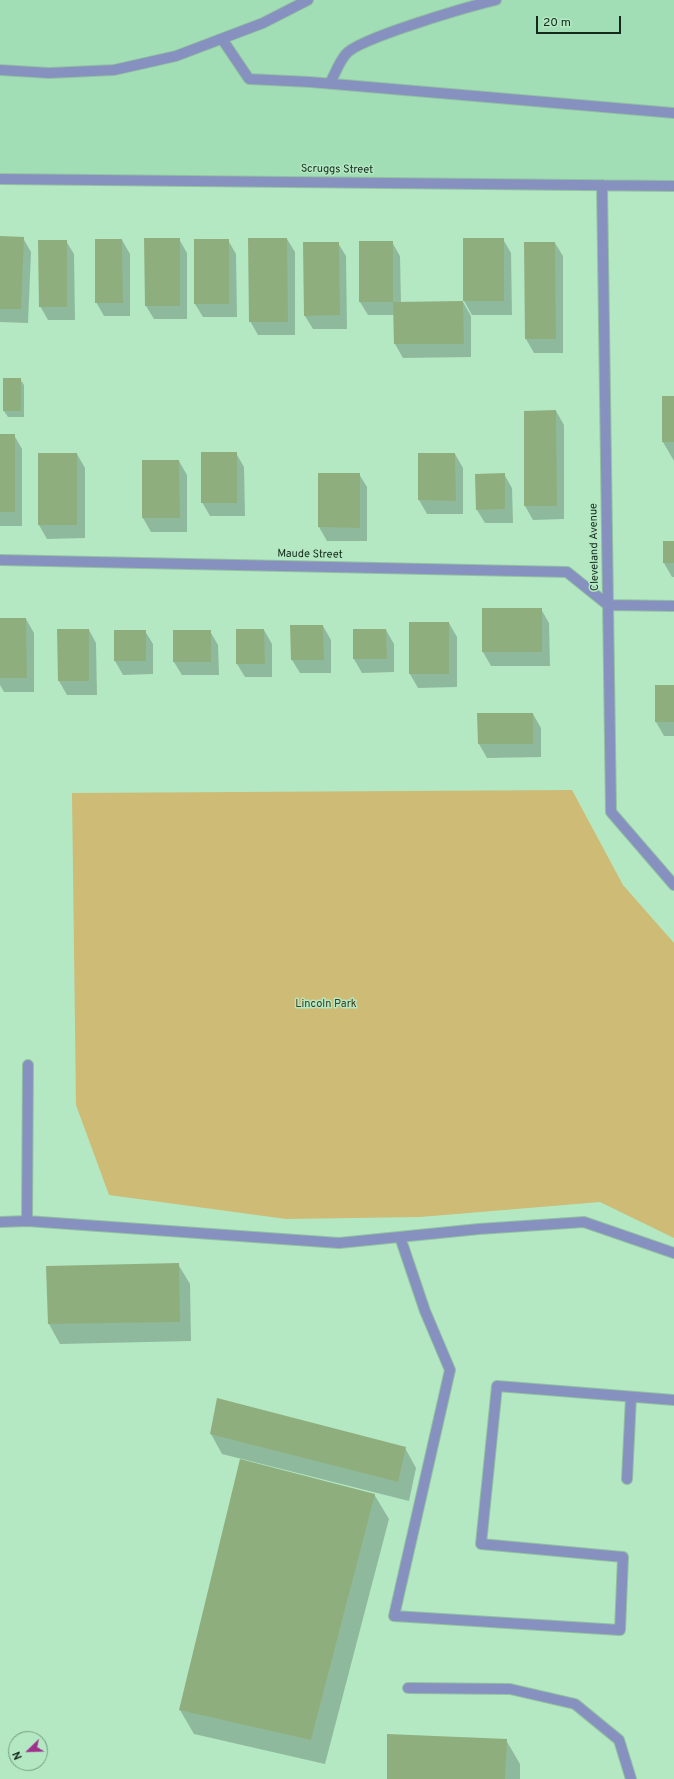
<!DOCTYPE html>
<style>
body{margin:0}
#map{position:relative;width:674px;height:1779px;overflow:hidden;background:#b3e8c3;font-family:Overpass,sans-serif}
canvas{display:block}
.north{position:absolute;left:8px;top:1731px;width:40px;height:40px;box-sizing:border-box;background:#b3e8c3;border:1px solid #739c80;border-radius:50%;rotate:247deg;font-size:11px;font-weight:700;line-height:16px;text-align:center;color:#14291b}
.north::after{content:'';display:block;margin:auto;width:14px;height:18px;background:#9f308e;clip-path:polygon(50% 0,100% 100%,50% 72%,0 100%)}
.scale{position:absolute;left:536px;top:16px;width:85px;height:18px;box-sizing:border-box;border:2px solid #14291b;border-top:0;padding-left:5px;font-size:12px;line-height:14px;white-space:nowrap;color:#14291b;-webkit-text-stroke:3px #b3e8c3;paint-order:stroke}
</style>
<div id="map">
<canvas width="674" height="1779"></canvas>
<div class="north">N</div>
<div class="scale">20 m</div>
</div>
<script>
const g = document.querySelector('canvas').getContext('2d');
g.lineJoin = 'round';
function paint(path, color) { g.fillStyle = color; g.fill(path, 'evenodd'); }
function stroke(path, color, width, dash) { g.strokeStyle = color; g.lineWidth = width; g.lineCap = dash ? 'butt' : 'round'; g.setLineDash(dash || []); g.stroke(path); }
function drawText(font, color, halo, rows, align = 'center') {
  g.font = font + ' Overpass,sans-serif'; g.lineWidth = 3; g.setLineDash([]); g.textBaseline = 'middle'; g.strokeStyle = halo; g.fillStyle = color; for (const [text, x, y, turn = 0] of rows) {
    g.save(); g.translate(x, y); g.rotate((+turn || 0) * Math.PI / 180); g.textAlign = isNaN(turn) ? turn : align; if (halo) g.strokeText(text, 0, 0); g.fillText(text, 0, 0); g.restore();
  }
}
paint(new Path2D(`
 M 0,0 L 674,0 L 674,181 L 0,181 Z`), '#a1deb5');
paint(new Path2D(`
 M 572,790 L 623,885 L 674,943 L 674,1238 L 600,1202 L 420,1217 L 286,1219 L 109,1195 L 76,1105 L 72,793 Z`), '#cebb75');
paint(new Path2D(`
 M 0,237 L 23,238 L 31,252 L 28,323 L 0,322 Z
 M 179,239 L 187,253 L 187,319 L 154,319 L 146,306 Z
 M 287,239 L 295,252 L 295,335 L 258,335 L 250,321 Z
 M 464,239 L 503,239 L 511,253 L 512,315 L 472,315 L 464,301 Z
 M 122,240 L 130,254 L 130,316 L 104,316 L 96,302 Z
 M 228,240 L 236,254 L 237,317 L 203,317 L 195,304 Z
 M 66,241 L 74,254 L 75,320 L 48,320 L 40,306 Z
 M 392,242 L 400,256 L 401,303 L 463,302 L 471,316 L 471,357 L 403,358 L 395,344 L 395,315 L 368,315 L 360,302 Z
 M 338,243 L 346,256 L 347,329 L 313,329 L 305,316 Z
 M 525,243 L 555,243 L 563,256 L 563,353 L 534,353 L 526,339 Z
 M 20,379 L 24,385 L 24,417 L 8,417 L 4,411 Z
 M 674,397 L 674,461 L 663,442 Z
 M 556,411 L 564,425 L 564,519 L 533,520 L 525,506 Z
 M 0,435 L 14,435 L 22,449 L 22,526 L 0,526 Z
 M 236,453 L 244,467 L 245,516 L 210,516 L 202,502 Z
 M 77,454 L 85,468 L 85,538 L 47,539 L 39,525 Z
 M 419,454 L 455,454 L 463,468 L 463,514 L 427,514 L 419,500 Z
 M 179,461 L 187,475 L 187,532 L 151,532 L 143,518 Z
 M 319,474 L 359,474 L 367,487 L 367,541 L 327,541 L 319,527 Z
 M 504,474 L 512,488 L 513,523 L 485,523 L 477,510 Z
 M 674,542 L 674,577 L 672,577 L 664,563 Z
 M 541,609 L 549,623 L 550,666 L 491,666 L 483,652 Z
 M 0,619 L 26,619 L 34,633 L 34,692 L 4,692 L 0,685 Z
 M 449,623 L 457,637 L 457,687 L 418,688 L 410,674 Z
 M 323,626 L 331,640 L 331,673 L 300,673 L 292,660 Z
 M 89,630 L 96,643 L 97,695 L 67,695 L 59,681 Z
 M 264,630 L 272,644 L 272,677 L 245,677 L 237,664 Z
 M 386,630 L 394,644 L 394,672 L 362,673 L 354,659 Z
 M 145,631 L 153,644 L 153,674 L 123,675 L 115,661 Z
 M 210,631 L 218,645 L 219,675 L 182,675 L 174,662 Z
 M 674,686 L 674,736 L 664,736 L 656,722 Z
 M 533,714 L 541,728 L 541,757 L 487,758 L 479,744 Z
 M 178,1264 L 190,1284 L 191,1341 L 60,1344 L 49,1324 Z
 M 211,1434 L 405,1448 L 416,1468 L 409,1501 L 222,1454 Z
 M 374,1494 L 389,1519 L 325,1764 L 194,1734 L 180,1710 Z
 M 506,1740 L 520,1764 L 520,1779 L 388,1779 Z`), '#0003');
paint(new Path2D(`
 M 0,236 L 24,237 L 21,309 L 0,309 Z
 M 144,238 L 180,238 L 180,306 L 145,306 Z
 M 248,238 L 287,238 L 288,322 L 249,322 Z
 M 463,238 L 504,238 L 504,301 L 463,301 Z
 M 95,239 L 122,239 L 123,303 L 95,303 Z
 M 194,239 L 229,239 L 229,304 L 194,304 Z
 M 38,240 L 67,240 L 67,307 L 39,307 Z
 M 359,241 L 393,241 L 393,302 L 463,301 L 464,344 L 394,344 L 393,302 L 359,302 Z
 M 303,242 L 339,242 L 340,315 L 304,316 Z
 M 524,242 L 555,242 L 556,339 L 525,339 Z
 M 3,378 L 21,378 L 21,411 L 3,411 Z
 M 662,396 L 674,396 L 674,442 L 662,442 Z
 M 556,410 L 557,506 L 524,506 L 524,411 Z
 M 0,434 L 15,434 L 15,512 L 0,512 Z
 M 201,452 L 237,452 L 237,503 L 201,503 Z
 M 38,453 L 77,453 L 77,525 L 38,525 Z
 M 418,453 L 455,453 L 456,501 L 418,500 Z
 M 142,460 L 179,460 L 180,518 L 142,518 Z
 M 318,473 L 360,473 L 360,528 L 318,527 Z
 M 505,473 L 505,509 L 476,510 L 475,474 Z
 M 663,541 L 674,541 L 674,563 L 663,563 Z
 M 482,608 L 542,608 L 542,652 L 482,652 Z
 M 0,618 L 26,618 L 27,678 L 0,678 Z
 M 409,622 L 449,622 L 449,674 L 409,674 Z
 M 290,625 L 323,625 L 324,660 L 291,660 Z
 M 57,629 L 89,629 L 89,681 L 58,681 Z
 M 236,629 L 264,629 L 265,664 L 236,664 Z
 M 353,629 L 386,629 L 387,659 L 353,659 Z
 M 114,630 L 146,630 L 146,661 L 114,661 Z
 M 173,630 L 211,630 L 211,662 L 173,662 Z
 M 655,685 L 674,685 L 674,722 L 655,722 Z
 M 477,713 L 533,713 L 533,744 L 478,744 Z
 M 179,1263 L 180,1322 L 48,1324 L 46,1266 Z
 M 217,1398 L 406,1447 L 398,1482 L 210,1434 Z
 M 240,1459 L 375,1494 L 311,1740 L 179,1710 Z
 M 387,1734 L 507,1739 L 505,1779 L 387,1779 Z`), '#8fae7e');
const lane = new Path2D(`
 M 222,39 L 249,79 L 310,82 L 674,113
 M 0,70 L 49,73 L 114,70 L 176,56 L 263,23 L 308,0
 M 330,83 C 335,74 339,62 346,54 C 359,38 471,6 496,0
 M 28,1065 L 27,1221 L 339,1243 L 479,1229 L 584,1222 L 674,1253
 M 0,1222 L 27,1221
 M 400,1237 L 425,1311 L 450,1370 L 394,1616 L 620,1630 L 623,1557 L 481,1544 L 497,1386 L 674,1400
 M 627,1479 L 631,1397
 M 408,1688 L 510,1689 L 575,1704 L 619,1740 L 631,1779`);
const street = new Path2D(`
 M 0,179 L 674,186
 M 602,185 L 611,812 L 674,885
 M 0,560 L 567,572 L 608,605 L 674,606`);
stroke(lane, '#93c2a1', 12);
stroke(street, '#93c2a1', 12);
stroke(lane, '#8791bf', 10);
stroke(street, '#8791bf', 10);
drawText('11px', '#14291b', '#b3e8c3', [
 ["Scruggs Street",337,170,1],
 ["Cleveland Avenue",595,547,-91],
 ["Maude Street",310,555,1]
]);
drawText('11px', '#433a1a', '#b3e8c3', [
 ["Lincoln Park",326,1005]
]);
</script>
